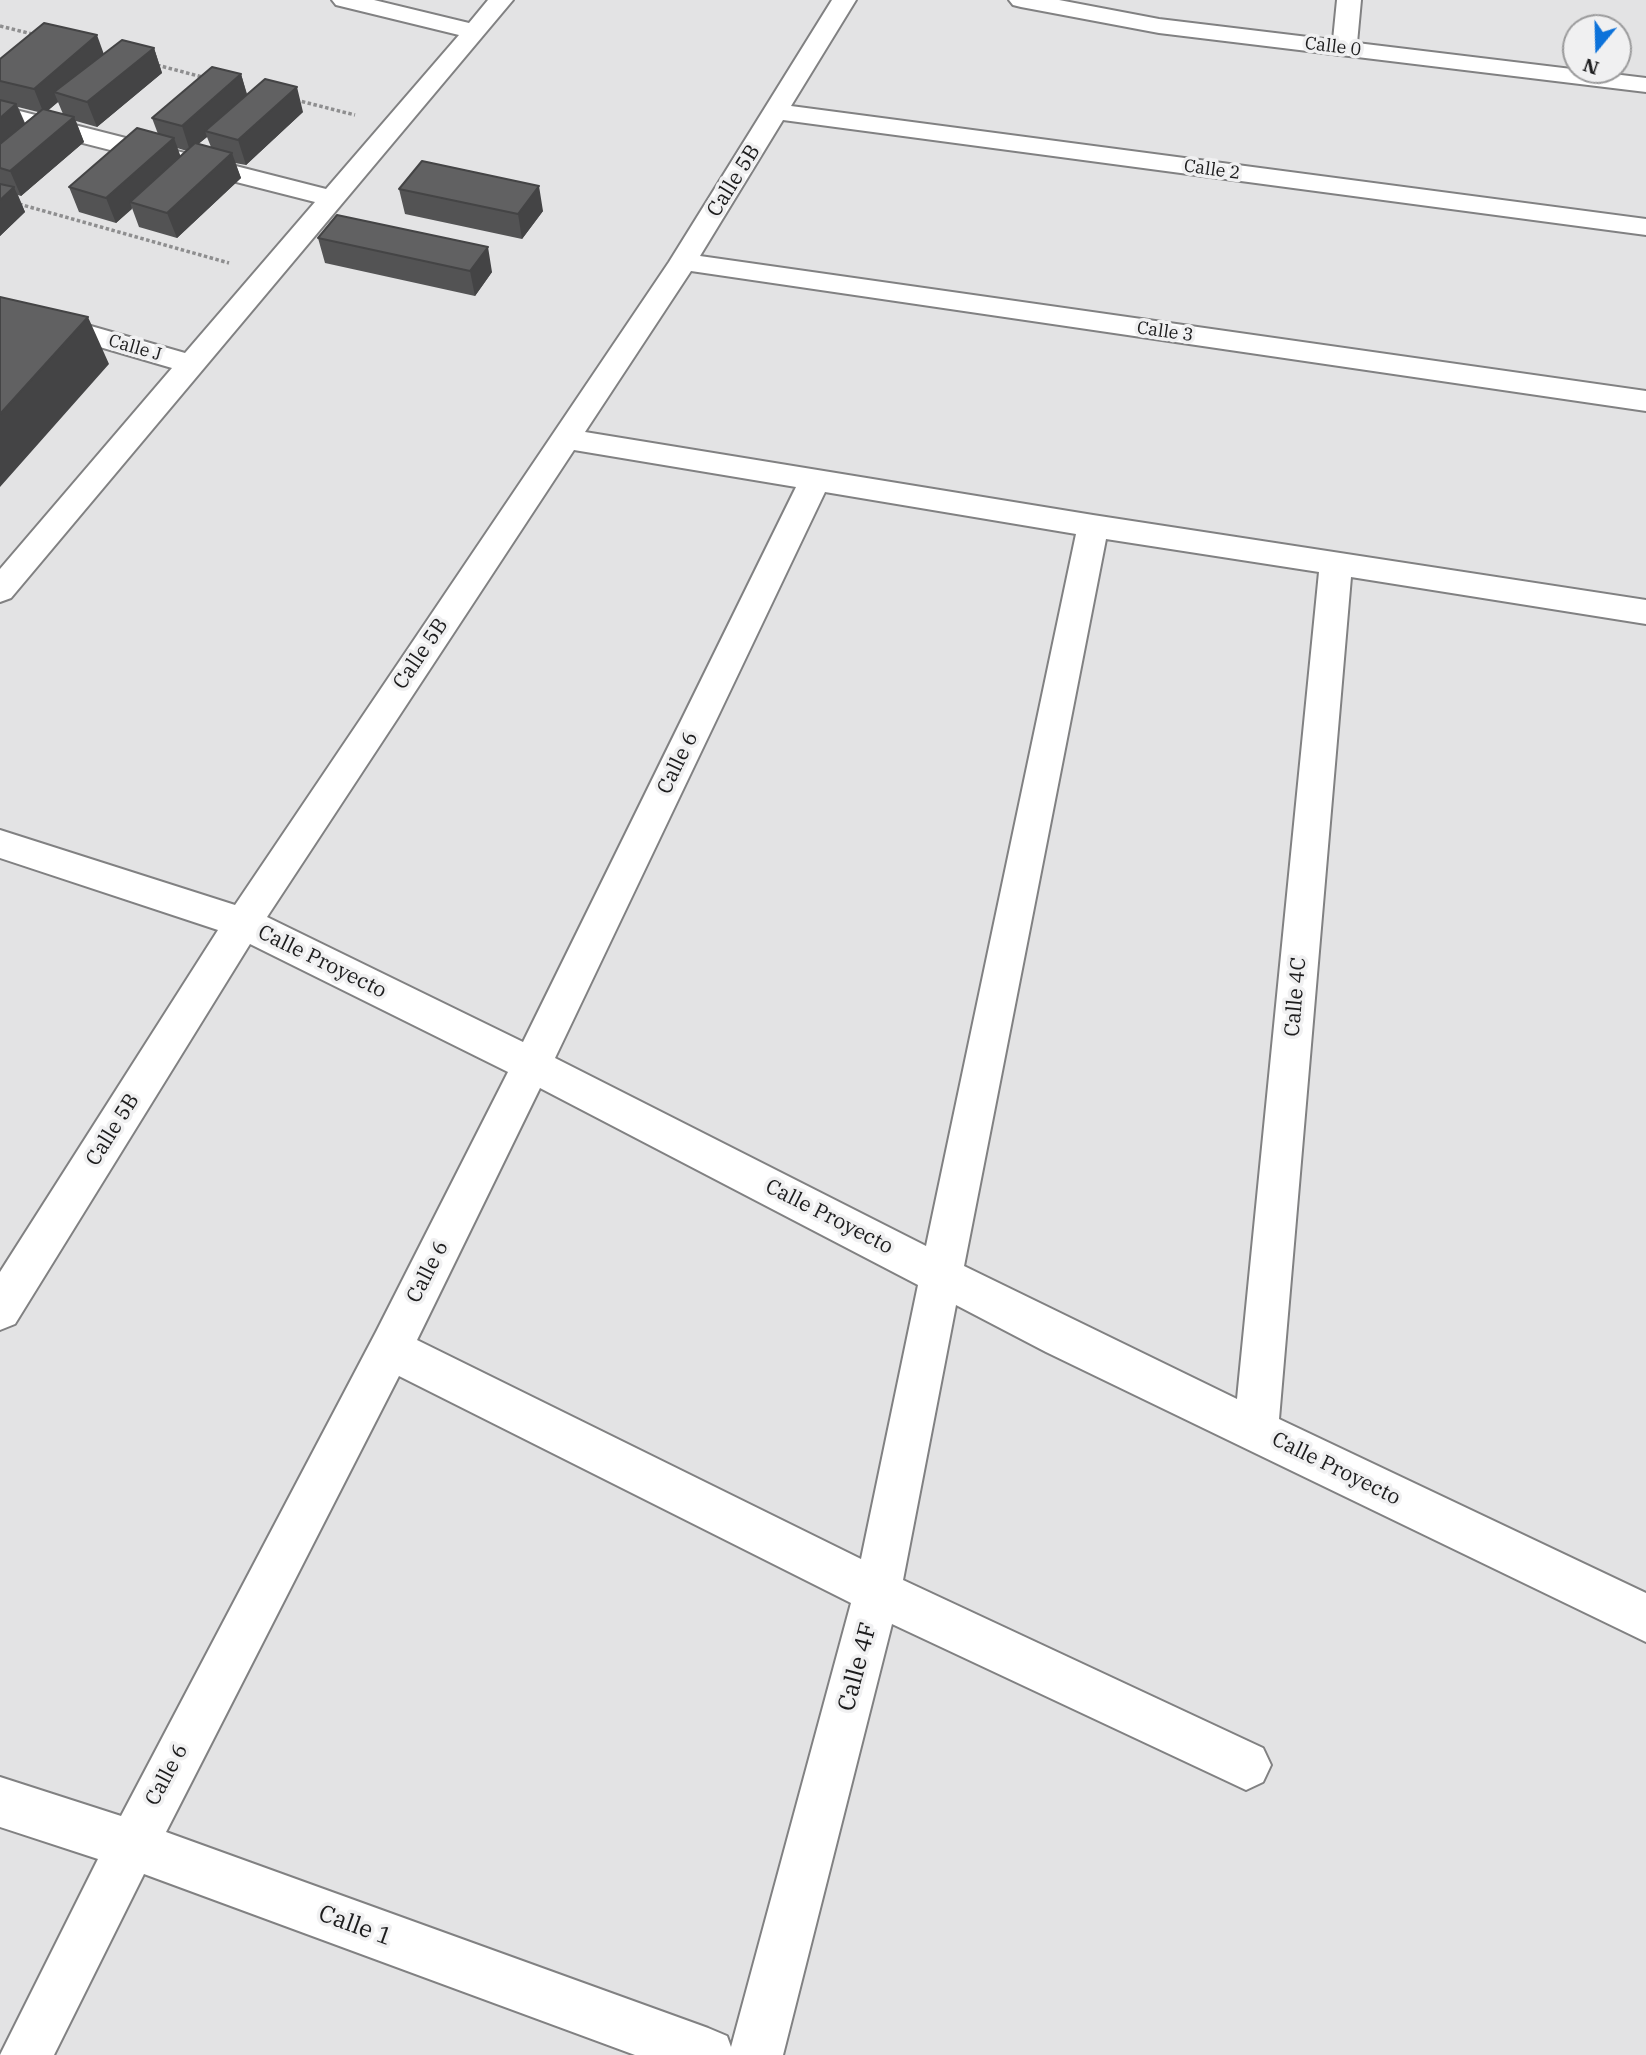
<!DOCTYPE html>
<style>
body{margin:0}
#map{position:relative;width:1646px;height:2055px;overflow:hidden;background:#e3e3e4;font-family:"IBM Plex Serif",serif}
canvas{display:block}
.north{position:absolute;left:1562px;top:14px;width:70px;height:70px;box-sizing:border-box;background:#f0f0f1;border:2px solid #9b9b9c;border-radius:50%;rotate:199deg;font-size:19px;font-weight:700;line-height:28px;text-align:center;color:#1c1c1d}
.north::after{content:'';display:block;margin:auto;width:24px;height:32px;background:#0c72da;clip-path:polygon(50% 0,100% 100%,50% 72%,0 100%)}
</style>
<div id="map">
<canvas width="1646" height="2055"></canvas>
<div class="north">N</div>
</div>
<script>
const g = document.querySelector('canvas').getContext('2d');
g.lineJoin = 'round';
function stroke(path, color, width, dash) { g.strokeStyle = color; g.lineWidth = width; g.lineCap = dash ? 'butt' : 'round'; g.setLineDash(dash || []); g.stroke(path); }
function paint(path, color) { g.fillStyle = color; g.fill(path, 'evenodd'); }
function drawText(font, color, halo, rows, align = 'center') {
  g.font = font + ' "IBM Plex Serif",serif'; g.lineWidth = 7; g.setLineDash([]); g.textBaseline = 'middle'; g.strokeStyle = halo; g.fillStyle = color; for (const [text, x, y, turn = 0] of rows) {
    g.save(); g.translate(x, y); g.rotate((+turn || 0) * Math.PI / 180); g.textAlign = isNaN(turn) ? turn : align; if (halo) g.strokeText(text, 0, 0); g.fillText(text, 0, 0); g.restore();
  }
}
const minor = new Path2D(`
 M 332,0 L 374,0 L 469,23 L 488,0 L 513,0 L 11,598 L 0,602 L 0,569 L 172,368 L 0,318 L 0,300 L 185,353 L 315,202 L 0,122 L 0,106 L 326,189 L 459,35 L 336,5 Z
 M 832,0 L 856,0 L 791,106 L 1646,219 L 1646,235 L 783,120 L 700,256 L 1646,391 L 1646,411 L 691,271 L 585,432 L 1093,515 L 1646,600 L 1646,624 L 1351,577 L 1279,1419 L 1646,1593 L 1646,1642 L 1046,1352 L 956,1305 L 903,1580 L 1263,1748 L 1271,1765 L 1263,1782 L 1246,1790 L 1229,1782 L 892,1624 L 783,2055 L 635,2055 L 144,1874 L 54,2055 L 0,2055 L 98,1859 L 0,1827 L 0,1777 L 121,1816 L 376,1332 L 508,1072 L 250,944 L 15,1324 L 0,1330 L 0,1272 L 218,930 L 0,858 L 0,830 L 235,905 L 669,262 ZM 574,450 L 796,487 L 523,1042 L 267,917 ZM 825,492 L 1076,534 L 926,1246 L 555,1058 ZM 1106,539 L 1319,572 L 1237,1399 L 964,1266 ZM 540,1088 L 918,1285 L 861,1559 L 417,1340 ZM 399,1376 L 851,1603 L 731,2047 L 727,2036 L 708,2028 L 166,1832 Z
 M 1009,0 L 1059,0 L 1159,19 L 1333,40 L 1337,0 L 1361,0 L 1357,43 L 1646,78 L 1646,92 L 1159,33 L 1021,7 L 1013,5 Z`);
stroke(minor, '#818182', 4);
stroke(new Path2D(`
 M 0,26 L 36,35
 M 157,65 L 206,78
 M 296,100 L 355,115
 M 19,204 L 229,263`), '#8e8e8f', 3.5, [3.5, 2.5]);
paint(minor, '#fff');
paint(new Path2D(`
 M 154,48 L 162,73 L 97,127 L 76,121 L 84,142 L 21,196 L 18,195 L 25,212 L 0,236 L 0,59 L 104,54 ZM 58,102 L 63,114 L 48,110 ZM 18,107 L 38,112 L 25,123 Z
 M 241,74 L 247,94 L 303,112 L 246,165 L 235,163 L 241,178 L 177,238 L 139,227 L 132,208 L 116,223 L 79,212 L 69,187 L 158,134 L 152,118 ZM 207,137 L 211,147 L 198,144 ZM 177,148 L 187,151 L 180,157 Z
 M 399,189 L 543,211 L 522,239 L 405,214 Z
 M 318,238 L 492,272 L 475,296 L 325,263 Z`), '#535354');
paint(new Path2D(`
 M 97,35 L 106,60 L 54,92 L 58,102 L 44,114 L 34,89 Z
 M 154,48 L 162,73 L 97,127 L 87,102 Z
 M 241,74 L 248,99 L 205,131 L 207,137 L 190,151 L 182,126 Z
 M 297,87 L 303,112 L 246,165 L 238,140 Z
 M 16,104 L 27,129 L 0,152 L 0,118 Z
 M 74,117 L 84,142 L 21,196 L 10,171 Z
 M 174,138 L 183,163 L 130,202 L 132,209 L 116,223 L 106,198 Z
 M 232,153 L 241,178 L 177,238 L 167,213 Z
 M 539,186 L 543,211 L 522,239 L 518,214 Z
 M 14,187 L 25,212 L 0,236 L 0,200 Z
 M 488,247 L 492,272 L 475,296 L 470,271 Z
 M 88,317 L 109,364 L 0,487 L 0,414 Z`), '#444445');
const building = new Path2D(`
 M 44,23 L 97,35 L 34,89 L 0,81 L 0,59 Z
 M 122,40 L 154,48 L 87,102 L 54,92 Z
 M 212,67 L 241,74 L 182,126 L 152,118 Z
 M 265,79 L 297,87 L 238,140 L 205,131 Z
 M 0,100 L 16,104 L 0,118 Z
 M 43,109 L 74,117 L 10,171 L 0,168 L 0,144 Z
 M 137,128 L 174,138 L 106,198 L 69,187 Z
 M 195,143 L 232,153 L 167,213 L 130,202 Z
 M 422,161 L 539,186 L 518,214 L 399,189 Z
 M 0,184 L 14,187 L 0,200 Z
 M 337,215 L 488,247 L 470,271 L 318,238 Z
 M 0,297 L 88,317 L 0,414 Z`);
paint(building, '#616162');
stroke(building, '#444445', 2);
drawText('18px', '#1c1c1d', '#f0f0f1', [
 ["Calle 0",1333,47,7],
 ["Calle 2",1212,170,8],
 ["Calle 3",1165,332,8],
 ["Calle J",135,348,16]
]);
drawText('21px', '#1c1c1d', '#f0f0f1', [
 ["Calle 5B",734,181,-58],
 ["Calle 5B",421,654,-56],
 ["Calle 6",678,763,-64],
 ["Calle Proyecto",322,962,26],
 ["Calle 4C",1296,997,-85],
 ["Calle 5B",113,1130,-58],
 ["Calle Proyecto",829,1217,27],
 ["Calle 6",428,1272,-63],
 ["Calle Proyecto",1336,1469,26],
 ["Calle 6",167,1775,-62]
]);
drawText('24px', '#1c1c1d', '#f0f0f1', [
 ["Calle 4F",858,1667,-75],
 ["Calle 1",355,1926,20]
]);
</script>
